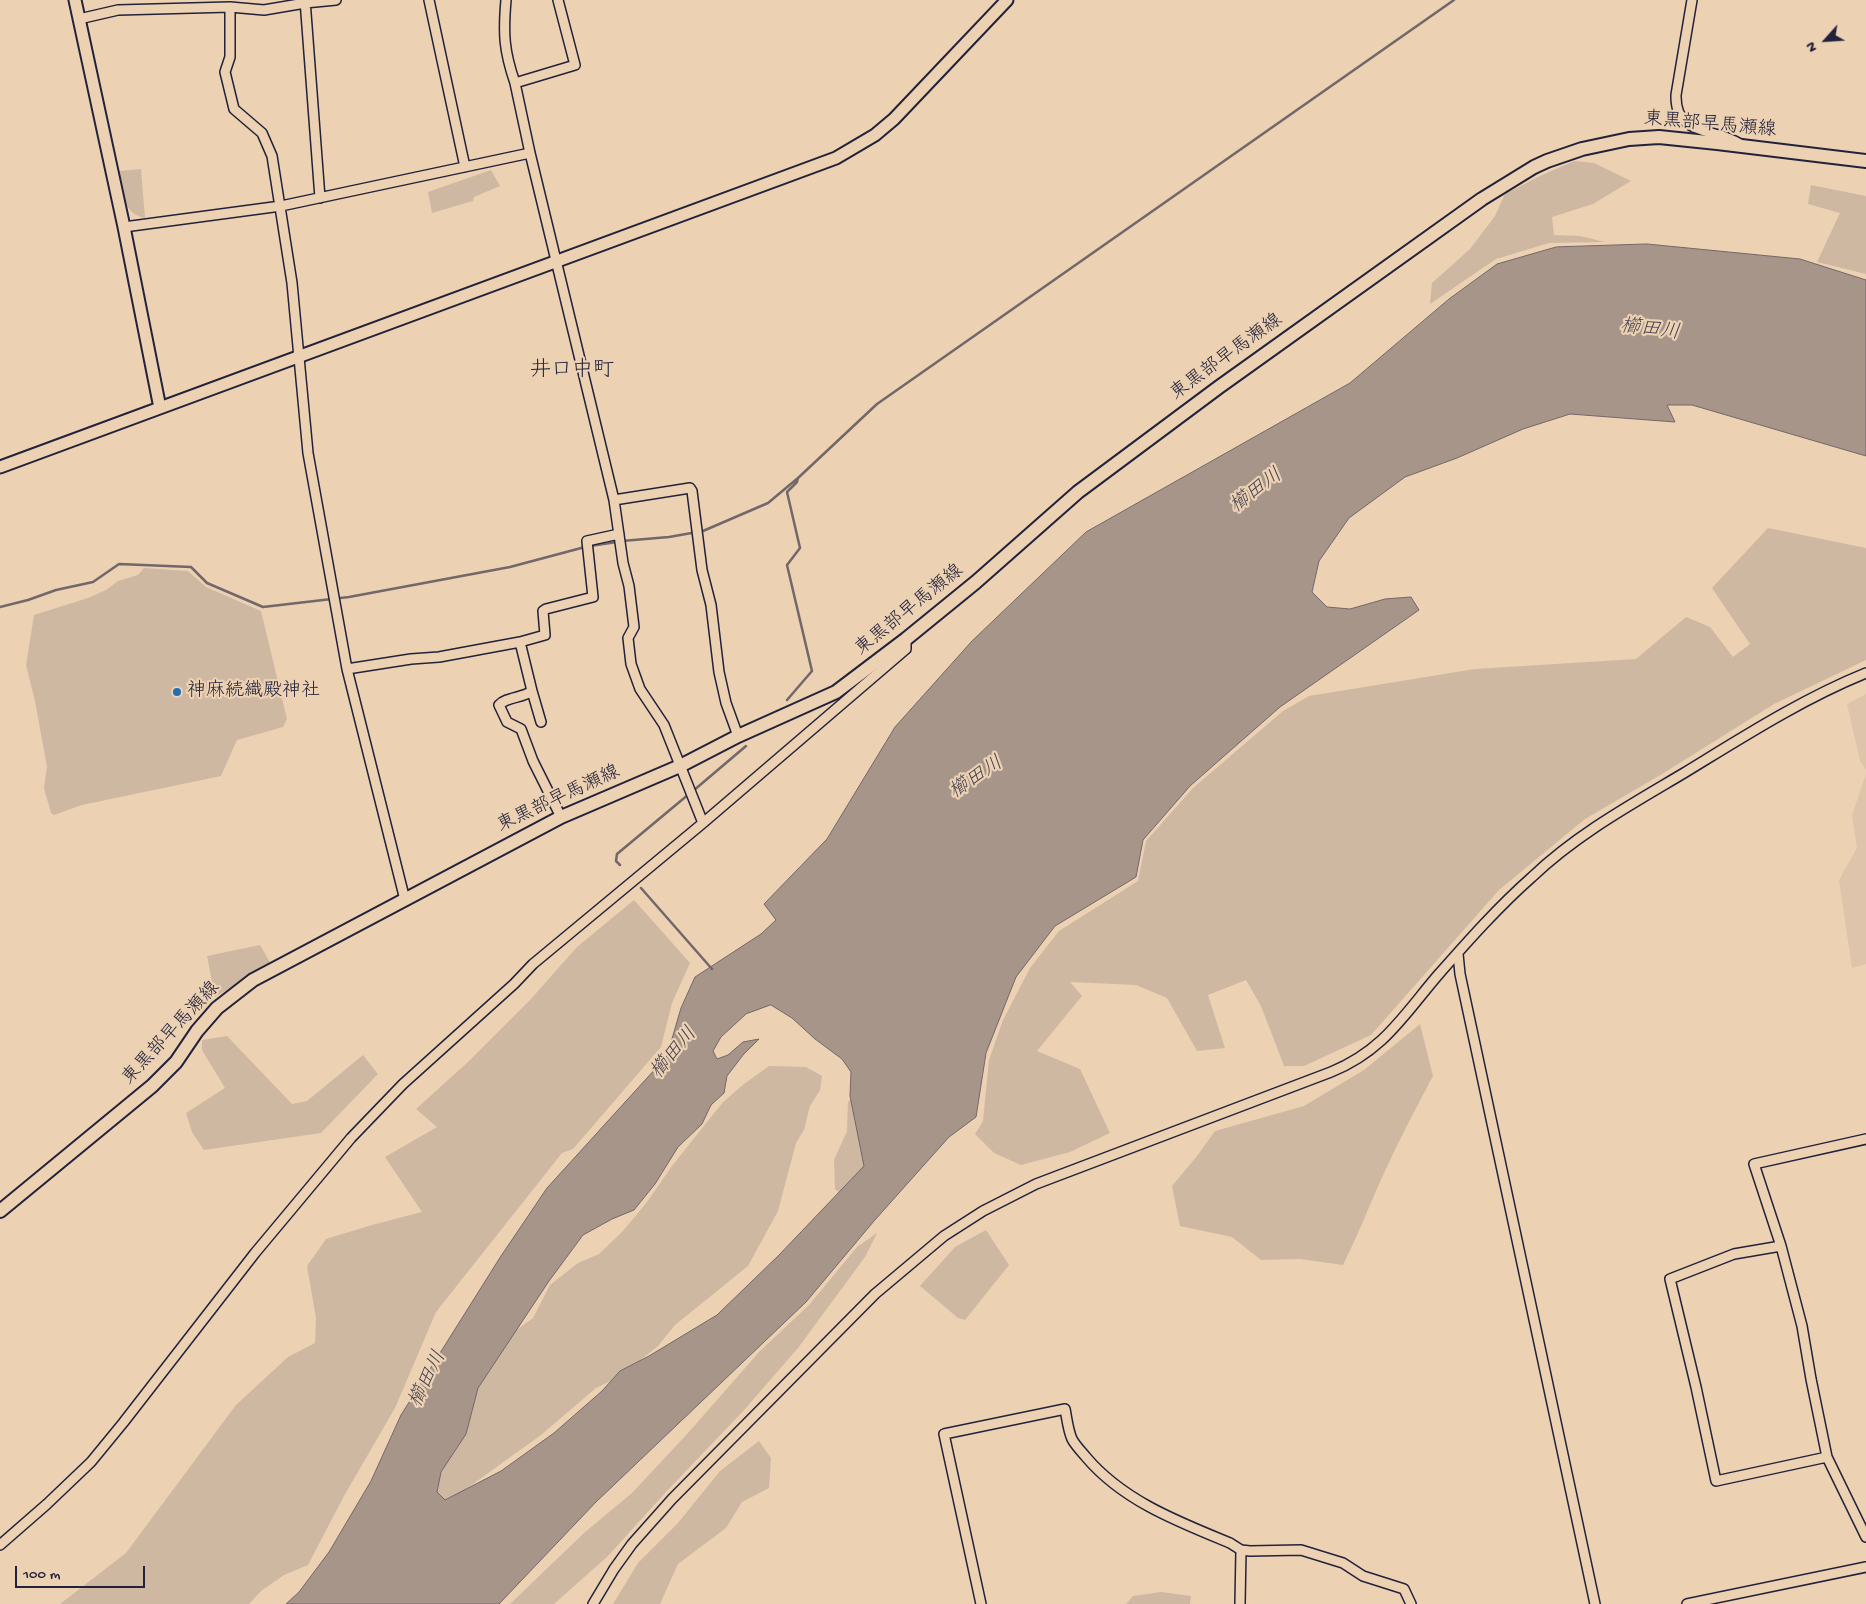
<!DOCTYPE html>
<meta charset="utf-8">
<style>
body{margin:0}
#map{position:relative;width:1866px;height:1604px;overflow:hidden;background:#ecd1b3;font-family:"Gochi Hand",sans-serif}
canvas{display:block}
.north{position:absolute;left:1801px;top:15px;width:50px;height:50px;-webkit-text-stroke:4px #ecd1b3;paint-order:stroke;rotate:244deg;font-size:14px;font-weight:700;line-height:20px;text-align:center;color:#22223b}
.north::after{content:'';display:block;margin:auto;width:18px;height:22px;background:#22223b;clip-path:polygon(50% 0,100% 100%,50% 72%,0 100%)}
.scale{position:absolute;left:15px;top:1566px;width:130px;height:22px;box-sizing:border-box;border:2px solid #22223b;border-top:0;padding-left:6px;font-size:15px;line-height:18px;white-space:nowrap;color:#22223b;-webkit-text-stroke:4px #ecd1b3;paint-order:stroke}
</style>
<div id="map">
<canvas width="1866" height="1604"></canvas>
<div class="north">N</div>
<div class="scale">100 m</div>
</div>
<script>
const g = document.querySelector('canvas').getContext('2d');
g.lineJoin = 'round';
function paint(path, color) { g.fillStyle = color; g.fill(path, 'evenodd'); }
function stroke(path, color, width, dash) { g.strokeStyle = color; g.lineWidth = width; g.lineCap = dash ? 'butt' : 'round'; g.setLineDash(dash || []); g.stroke(path); }
function drawText(font, color, halo, rows, align = 'center') {
  g.font = font + ' "Gochi Hand","Klee One",sans-serif'; g.lineWidth = 4.5; g.setLineDash([]); g.textBaseline = 'middle'; g.strokeStyle = halo; g.fillStyle = color; for (const [text, x, y, turn = 0] of rows) {
    g.save(); g.translate(x, y); g.rotate((+turn || 0) * Math.PI / 180); g.textAlign = isNaN(turn) ? turn : align; if (halo) g.strokeText(text, 0, 0); g.fillText(text, 0, 0); g.restore();
  }
}
paint(new Path2D(`
 M 1866,694 L 1866,770 L 1860,761 L 1847,704 Z
 M 1866,774 L 1866,964 L 1852,968 L 1839,880 L 1857,848 L 1852,815 Z`), '#ddc4aa');
paint(new Path2D(`
 M 1574,161 L 1594,163 L 1631,181 L 1593,204 L 1552,217 L 1554,235 L 1580,236 L 1605,242 L 1549,243 L 1496,259 L 1430,304 L 1432,283 L 1470,249 L 1495,216 L 1505,194 L 1540,176 Z
 M 141,169 L 145,218 C 122,214 123,190 119,171 Z
 M 491,170 L 500,186 L 474,197 L 473,201 L 432,213 L 428,192 Z
 M 1811,185 L 1866,196 L 1866,274 L 1817,262 L 1840,213 L 1808,204 Z
 M 1768,528 L 1866,548 L 1866,660 L 1774,704 L 1662,774 L 1585,819 L 1499,890 L 1371,1035 L 1304,1066 L 1284,1066 L 1261,1006 L 1246,980 L 1208,995 L 1225,1048 L 1197,1051 L 1167,998 L 1136,985 L 1070,982 L 1082,996 L 1037,1051 L 1080,1069 L 1110,1133 L 1070,1152 L 1021,1165 L 994,1153 L 975,1134 L 983,1121 L 989,1060 L 1003,1020 L 1030,968 L 1059,931 L 1138,881 L 1146,841 L 1193,788 L 1283,711 L 1309,696 L 1475,669 L 1636,659 L 1686,617 L 1710,627 L 1733,657 L 1750,644 L 1712,588 Z
 M 144,568 L 188,571 L 206,587 L 261,611 L 287,719 L 283,727 L 237,740 L 221,776 L 82,805 L 54,815 L 51,813 L 44,788 L 47,767 L 35,701 L 26,665 L 34,615 L 88,598 L 106,590 L 118,581 L 138,575 Z
 M 634,900 L 690,963 L 672,1003 L 661,1047 L 573,1149 L 562,1153 L 436,1312 L 395,1408 L 344,1496 L 308,1565 L 284,1575 L 261,1591 L 249,1604 L 60,1604 L 126,1553 L 236,1405 L 288,1357 L 315,1343 L 316,1318 L 307,1266 L 326,1239 L 372,1225 L 422,1212 L 385,1157 L 437,1127 L 416,1109 L 469,1061 L 530,1000 L 577,947 Z
 M 260,945 L 271,964 L 215,997 L 207,956 Z
 M 1420,1024 L 1433,1076 C 1416,1108 1399,1140 1384,1173 C 1370,1204 1358,1235 1343,1265 L 1300,1259 L 1261,1260 L 1232,1237 L 1180,1226 L 1172,1186 L 1197,1156 L 1215,1131 L 1304,1106 L 1364,1070 Z
 M 227,1036 L 292,1104 L 307,1101 L 363,1055 L 378,1074 L 321,1133 L 204,1150 L 192,1132 L 186,1113 L 225,1088 L 202,1050 L 202,1040 Z
 M 769,1066 L 806,1067 L 822,1076 L 820,1090 L 810,1106 L 804,1130 L 796,1143 L 778,1211 L 748,1266 L 675,1325 L 658,1346 L 619,1377 L 596,1388 L 541,1435 L 437,1510 L 422,1471 L 507,1337 L 533,1318 L 550,1285 L 578,1263 L 599,1254 L 623,1231 L 647,1202 L 672,1166 L 723,1102 L 744,1084 Z
 M 864,1086 L 895,1135 L 842,1194 L 835,1189 L 834,1160 L 847,1131 L 848,1102 Z
 M 986,1230 L 1009,1265 L 965,1320 L 958,1318 L 920,1286 L 955,1247 Z
 M 877,1233 L 865,1257 L 798,1348 L 745,1409 L 665,1493 L 608,1556 L 554,1604 L 510,1604 L 584,1533 L 632,1493 L 688,1433 L 760,1351 L 809,1305 L 857,1247 Z
 M 759,1441 L 771,1458 L 769,1488 L 742,1502 L 726,1528 L 678,1564 L 660,1604 L 613,1604 L 638,1563 L 678,1523 L 720,1471 Z
 M 1161,1592 L 1191,1596 L 1190,1604 L 1126,1604 L 1133,1596 Z`), '#cfb8a2');
const water = new Path2D(`
 M 1647,244 L 1800,259 L 1866,280 L 1866,456 L 1692,405 L 1667,405 L 1675,422 L 1570,414 L 1523,429 L 1457,458 L 1405,477 L 1349,518 L 1319,561 L 1312,592 L 1327,607 L 1350,609 L 1385,599 L 1411,597 L 1419,610 L 1280,707 L 1190,786 L 1143,840 L 1136,877 L 1055,926 L 1016,977 L 986,1053 L 976,1117 L 949,1137 L 874,1221 L 806,1302 L 596,1502 L 499,1604 L 286,1604 L 299,1592 L 329,1552 L 371,1481 L 401,1415 L 501,1256 L 547,1188 L 667,1056 L 681,1008 L 695,977 L 761,934 L 776,920 L 764,904 L 827,839 L 895,727 L 972,641 L 1086,532 L 1350,383 L 1449,299 L 1497,264 L 1556,247 ZM 771,1005 L 792,1018 L 815,1039 L 842,1059 L 851,1072 L 850,1096 L 864,1166 L 779,1255 L 717,1315 L 649,1356 L 620,1371 L 602,1391 L 554,1433 L 501,1471 L 445,1500 L 437,1492 L 441,1472 L 466,1434 L 478,1388 L 549,1281 L 583,1235 L 612,1219 L 634,1210 L 655,1184 L 678,1147 L 702,1124 L 711,1105 L 724,1093 L 727,1076 L 743,1055 L 759,1039 L 743,1042 L 728,1055 L 717,1059 L 713,1051 L 721,1037 L 746,1014 Z`);
paint(water, '#a7958a');
stroke(water, '#72676a', 1);
stroke(new Path2D(`
 M 622,541 L 669,537 L 703,531 L 768,503 L 798,478 L 877,404 L 1454,0
 M 590,546 L 617,542
 M 0,607 L 28,600 L 56,590 L 93,582 L 119,564 L 191,567 L 207,583 L 263,607 L 349,597 L 510,567 L 585,547
 M 787,700 L 812,671 L 787,565 L 800,548 L 787,492 L 797,482 L 798,478
 M 693,791 L 746,746
 M 620,865 L 616,861 L 617,854 L 689,794
 M 641,888 L 712,969`), '#72676a', 2.5);
const minor = new Path2D(`
 M 305,0 L 320,198
 M 429,0 L 465,167
 M 506,0 C 503,34 504,51 515,83
 M 558,0 L 575,65 L 515,83 L 530,153 L 614,500 L 623,563 L 629,586 L 634,627 L 628,638 L 631,664 L 640,689 L 664,725 L 703,823
 M 1692,0 L 1676,95 C 1675,138 1716,127 1740,144
 M 230,7 L 230,57 L 225,72 L 234,109 L 262,133 L 272,156 L 292,283 L 308,453 L 347,669 L 405,900
 M 79,19 L 118,10 L 230,7 L 264,10 L 305,3 L 336,0
 M 124,227 L 281,206 L 530,153
 M 614,500 L 690,488 L 692,491 L 702,570 L 711,605 L 719,672 L 726,703 L 738,736
 M 347,669 L 411,659 L 439,657 L 520,642
 M 532,691 L 541,722
 M 561,817 L 533,761 L 521,729 L 507,722 L 499,705 C 506,697 523,698 532,691 L 520,642 L 545,635 L 543,611 L 546,609 L 593,597 L 587,541 L 619,534
 M 1458,954 L 1460,974 L 1595,1604
 M 1866,1139 L 1754,1164 L 1781,1246 L 1802,1326 L 1811,1379 L 1827,1457 L 1866,1537
 M 1781,1246 L 1734,1254 L 1670,1279 L 1696,1387 L 1716,1481 L 1827,1457
 M 0,1545 L 47,1504 L 91,1462 L 123,1423 L 255,1253 L 351,1138 L 403,1084 L 514,984 L 533,964 L 703,823 L 906,649 L 906,639
 M 593,1604 L 614,1569 L 632,1544 L 672,1499 L 875,1294 L 944,1236 L 983,1211 L 1036,1184 L 1331,1072 C 1383,1051 1403,1016 1438,975 C 1468,941 1498,907 1532,877 C 1577,834 1632,804 1684,773 C 1743,737 1802,699 1866,673
 M 981,1604 L 944,1434 L 1065,1409 C 1067,1419 1068,1430 1072,1439 C 1075,1445 1081,1451 1086,1457 C 1123,1501 1179,1522 1230,1543 L 1241,1550 L 1250,1551 L 1301,1550 L 1343,1563 L 1363,1576 L 1404,1589 L 1411,1604
 M 1240,1604 L 1241,1550
 M 1687,1604 L 1866,1567`);
const tertiary = new Path2D(`
 M 75,0 L 124,227 L 160,408
 M 0,467 L 836,158 L 875,135 L 894,119 L 1007,0`);
const secondary = new Path2D(`
 M 0,1211 L 152,1086 L 176,1062 L 197,1031 L 217,1008 L 253,980 L 561,817 L 680,766 L 738,736 L 836,692 L 906,639 L 976,582 L 1078,492 L 1219,387 L 1482,199 L 1534,167 L 1547,161 L 1582,149 L 1629,139 L 1659,137 L 1717,143 L 1866,161`);
stroke(minor, '#22223b', 12);
stroke(tertiary, '#22223b', 15);
stroke(secondary, '#22223b', 16);
stroke(minor, '#ecd1b3', 9);
stroke(tertiary, '#ecd1b3', 11);
stroke(secondary, '#ecd1b3', 12);
for (const [x, y, r, color] of [
 [177,692,5,"#1f6fb2"]
]) { const dot = new Path2D(); dot.arc(x, y, r, 0, 2 * Math.PI); g.fillStyle = color; g.fill(dot); stroke(dot, '#ecd1b3', 2); }
drawText('19px', '#22223b', '#ecd1b3', [
 ["東黒部早馬瀬線",1710,126,5],
 ["東黒部早馬瀬線",1227,358,-36],
 ["東黒部早馬瀬線",910,611,-39],
 ["東黒部早馬瀬線",559,800,-25],
 ["東黒部早馬瀬線",172,1034,-47]
]);
drawText('19px', '#22223b', '#ecd1b3', [
 ["神麻続織殿神社",187,692]
], 'left');
drawText('italic 20px', '#433f4f', '#ecd1b3', [
 ["櫛田川",1650,331,7],
 ["櫛田川",1257,492,-37],
 ["櫛田川",977,779,-34],
 ["櫛田川",675,1054,-50],
 ["櫛田川",429,1380,-64]
]);
drawText('21px', '#22223b', '#ecd1b3', [
 ["井口中町",572,372]
]);
</script>
